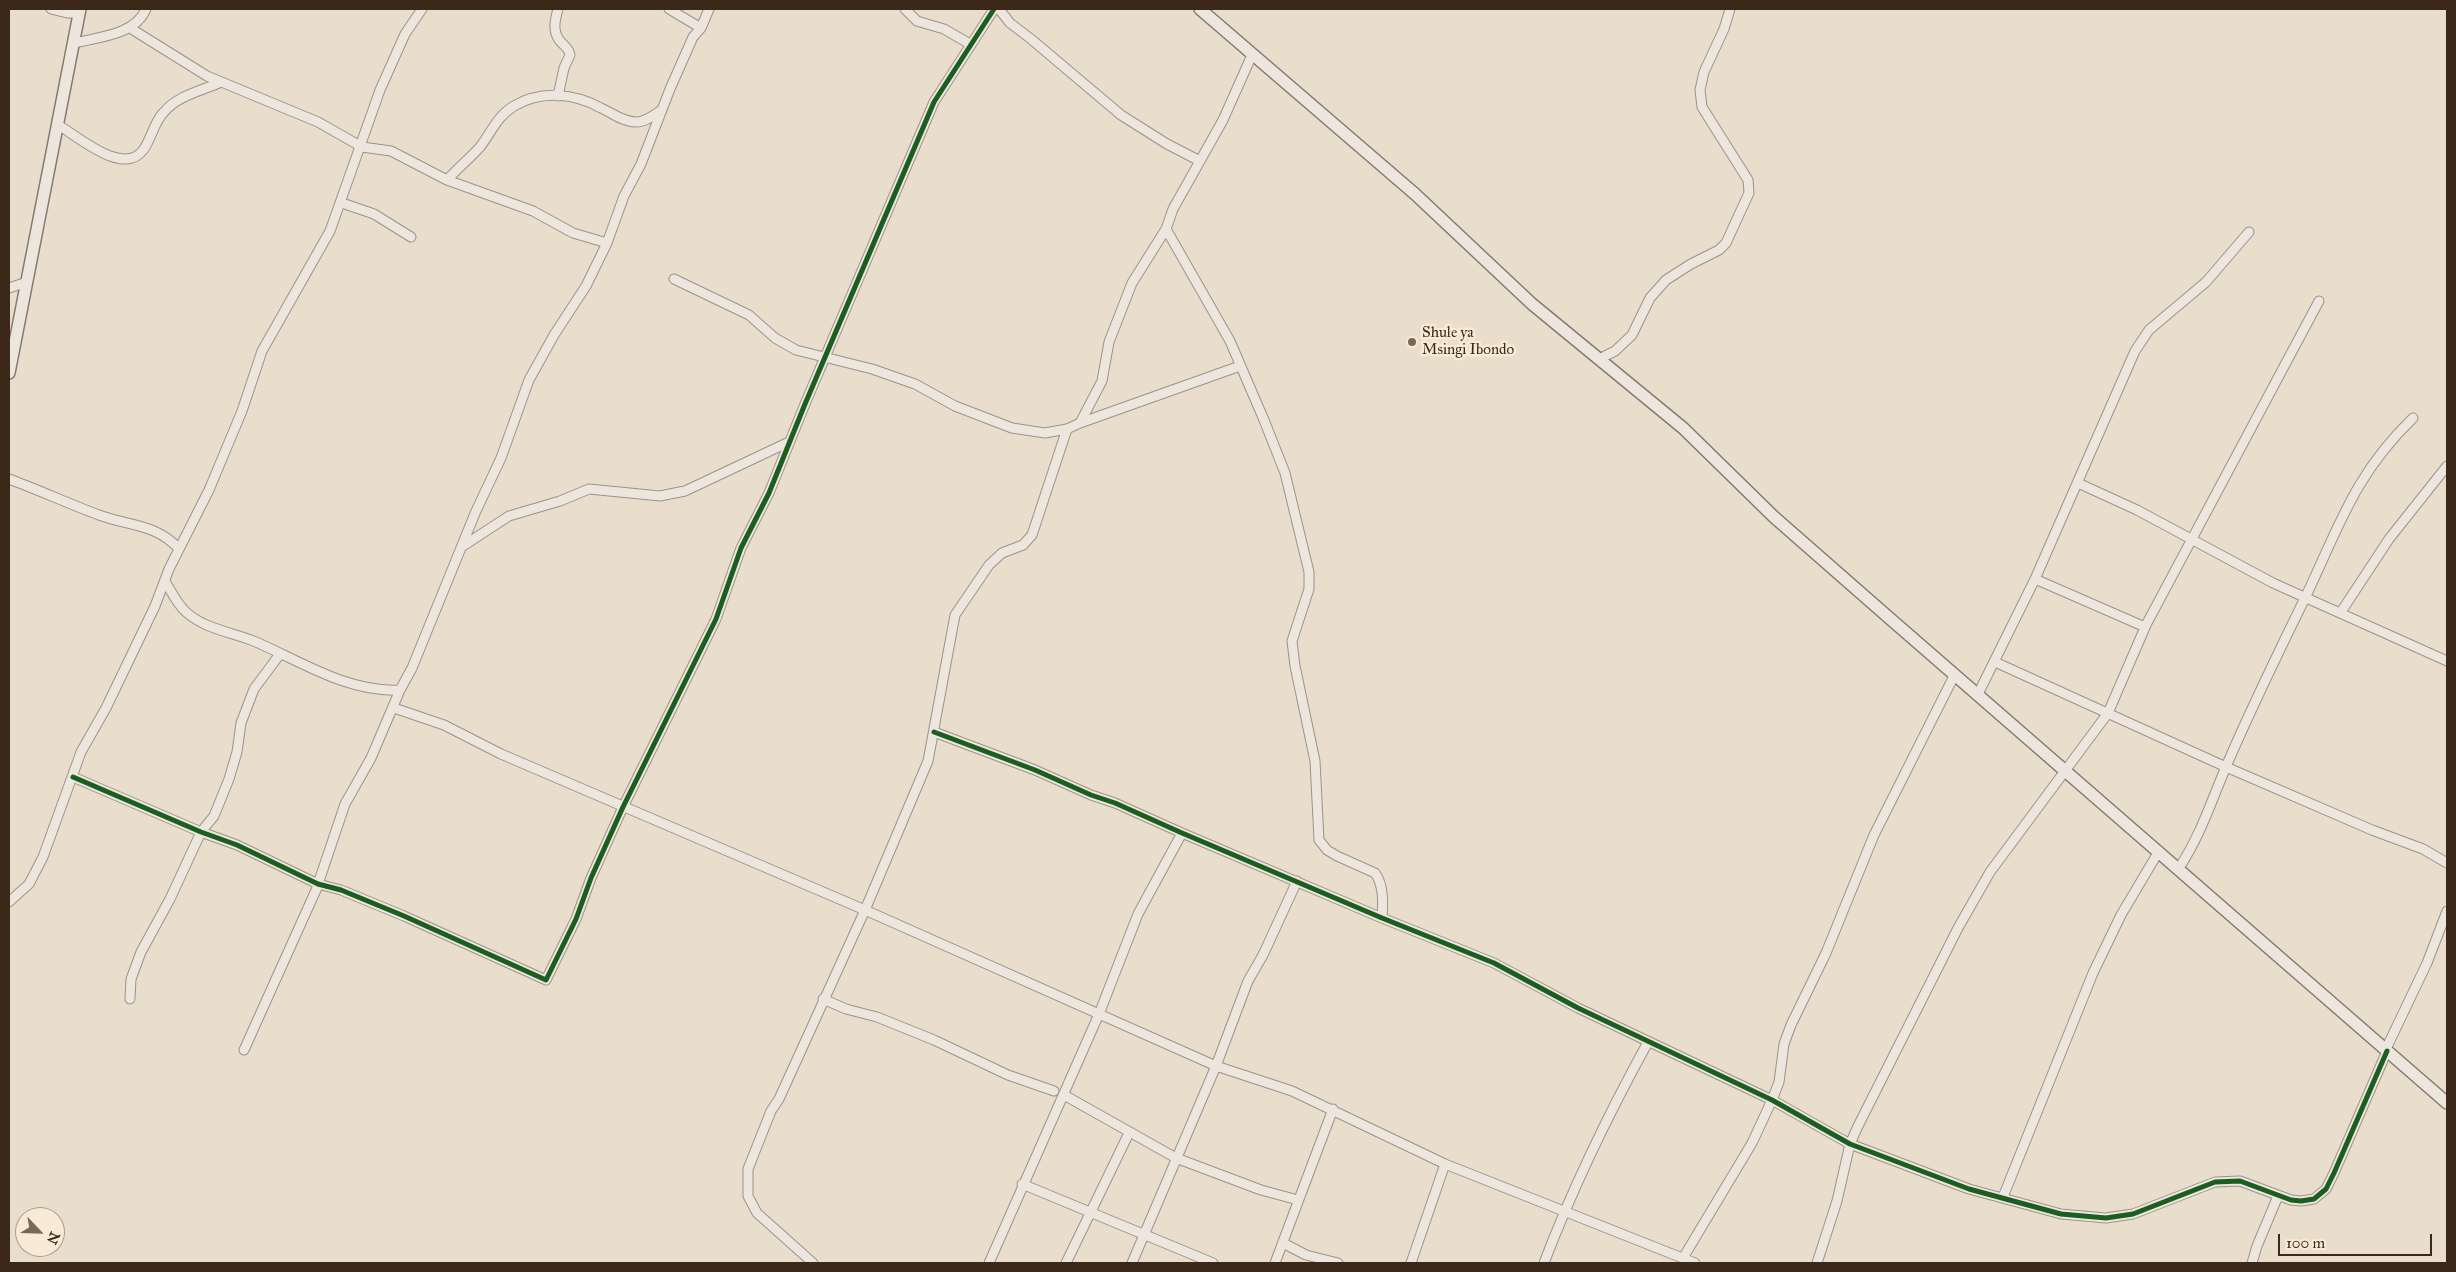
<!DOCTYPE html>
<style>
body{margin:0}
#map{position:relative;width:2456px;height:1272px;overflow:hidden;background:#e9ddcc;font-family:"IM FELL Great Primer",serif}
canvas{display:block}
.frame{position:absolute;inset:0;border:10px solid #3c2819;pointer-events:none}
.north{position:absolute;left:15px;top:1207px;width:50px;height:50px;box-sizing:border-box;background:#f8ebd6;border:1px solid #ad9d8a;border-radius:50%;rotate:114deg;font-size:14px;font-weight:700;line-height:20px;text-align:center;color:#3c2819}
.north::after{content:'';display:block;margin:auto;width:18px;height:22px;background:#796758;clip-path:polygon(50% 0,100% 100%,50% 72%,0 100%)}
.scale{position:absolute;left:2278px;top:1234px;width:154px;height:22px;box-sizing:border-box;border:2px solid #3c2819;border-top:0;padding-left:6px;font-size:15px;line-height:18px;white-space:nowrap;color:#3c2819;-webkit-text-stroke:4px #f8ebd6;paint-order:stroke}
</style>
<div id="map">
<canvas width="2456" height="1272"></canvas>
<div class="frame"></div>
<div class="north">N</div>
<div class="scale">100 m</div>
</div>
<script>
const g = document.querySelector('canvas').getContext('2d');
g.lineJoin = 'round';
function stroke(path, color, width, dash) { g.strokeStyle = color; g.lineWidth = width; g.lineCap = dash ? 'butt' : 'round'; g.setLineDash(dash || []); g.stroke(path); }
function drawText(font, color, halo, rows, align = 'center') {
  g.font = font + ' "IM FELL Great Primer",serif'; g.lineWidth = 5; g.setLineDash([]); g.textBaseline = 'middle'; g.strokeStyle = halo; g.fillStyle = color; for (const [text, x, y, turn = 0] of rows) {
    g.save(); g.translate(x, y); g.rotate((+turn || 0) * Math.PI / 180); g.textAlign = isNaN(turn) ? turn : align; if (halo) g.strokeText(text, 0, 0); g.fillText(text, 0, 0); g.restore();
  }
}
const street = new Path2D(`
 M 51,9 L 67,13 L 79,13
 M 669,9 L 701,28
 M 905,9 L 917,21 L 944,29 L 970,44
 M 999,9 L 1010,23 L 1031,39 L 1121,115 L 1167,144 L 1200,161
 M 130,28 L 207,76 L 318,122 L 362,147 L 391,151 L 447,180 L 533,211 L 573,233 L 607,243
 M 74,43 C 99,37 135,35 146,9
 M 558,96 L 564,68 L 570,55 C 569,48 564,46 560,41 C 552,31 555,20 558,9
 M 58,125 C 78,136 124,178 144,149 C 152,137 154,122 164,112 C 178,95 202,91 221,82
 M 447,180 C 458,168 470,158 480,147 C 491,133 497,116 514,106 C 541,90 574,93 601,108 C 612,113 623,122 636,122 C 645,122 653,116 660,111
 M 342,203 L 374,214 L 411,237
 M 1166,229 L 1230,341 L 1264,420 L 1285,473 L 1309,572 L 1309,589 L 1292,641 L 1295,666 L 1315,761 L 1319,840 L 1327,850 L 1337,856 L 1375,873 C 1384,885 1383,904 1382,918
 M 674,279 L 749,315 L 775,338 L 796,350 L 872,369 L 915,384 L 955,406 L 1012,428 L 1045,433 L 1067,429 L 1080,423 L 1092,400 L 1102,381 L 1109,342 L 1132,283 L 1166,229 L 1173,209 L 1223,120 L 1252,55
 M 9,288 L 27,282
 M 1601,358 L 1615,351 L 1632,335 L 1650,298 L 1666,280 L 1691,264 L 1719,250 L 1726,243 L 1749,193 L 1748,180 L 1702,107 L 1700,90 L 1704,72 L 1724,29 L 1730,9
 M 1080,423 L 1240,366
 M 9,479 C 39,490 69,504 99,515 C 128,526 157,524 179,549
 M 2078,483 L 2137,510 L 2273,583 L 2447,661
 M 463,546 L 509,516 L 560,501 L 589,489 L 660,496 L 685,491 L 789,442
 M 2035,579 L 2145,627
 M 165,581 C 171,591 177,604 186,612 C 206,630 233,632 256,642 C 302,662 349,693 400,690
 M 2341,612 L 2389,539 L 2447,466
 M 1995,662 L 2226,767 L 2372,830 L 2423,849 L 2447,863
 M 1978,694 L 2035,579 L 2135,351 L 2149,330 L 2206,282 L 2249,232
 M 394,708 L 444,725 L 501,754 L 865,910 L 1216,1066 L 1292,1091 L 1445,1164 L 1695,1263
 M 934,732 L 1035,770 L 1091,795 L 1115,803 L 1182,833 L 1382,918 L 1494,963 L 1578,1008 L 1772,1100 L 1850,1144 L 1969,1189 L 2061,1214 L 2106,1218 L 2133,1214 L 2215,1182 L 2240,1181 L 2291,1200 L 2301,1201 L 2314,1199 L 2326,1189 L 2334,1173 L 2387,1051
 M 73,777 L 201,832 L 237,845 L 318,884 L 341,890 L 404,916 L 546,980 L 576,919 L 591,878 L 623,807 L 716,619 L 741,548 L 769,493 L 805,404 L 934,102 L 994,9
 M 2179,868 C 2201,835 2212,799 2228,762 C 2252,707 2278,653 2305,598 C 2339,527 2354,475 2413,418
 M 9,902 L 29,884 L 43,857 L 81,752 L 106,708 L 155,606 L 169,569 L 209,490 L 242,411 L 262,351 L 330,231 L 380,90 L 405,34 L 422,9
 M 130,999 L 131,979 L 141,952 L 170,899 L 201,832 L 214,816 L 229,779 L 237,752 L 241,723 L 254,689 L 280,654
 M 823,999 L 846,1009 L 877,1017 L 934,1040 L 1008,1075 L 1054,1091
 M 2386,1049 L 2427,963 L 2447,911
 M 244,1050 L 316,890 L 345,804 L 371,758 L 400,690 L 412,668 L 476,511 L 501,458 L 529,380 L 554,335 L 586,286 L 607,243 L 624,196 L 641,164 L 670,89 L 693,37 L 701,28 L 709,9
 M 1064,1095 L 1176,1158 L 1261,1190 L 1298,1200
 M 1022,1184 L 1213,1263
 M 2003,1197 L 2093,973 L 2121,915 L 2159,851
 M 1283,1243 L 1306,1255 L 1338,1263
 M 1683,1258 L 1752,1143 L 1772,1100 L 1779,1082 L 1784,1044 L 1791,1025 L 1826,953 L 1874,835 L 1955,674
 M 813,1263 L 757,1213 L 748,1196 L 748,1169 L 771,1111 L 779,1099 L 865,910 L 928,761 L 955,615 L 989,565 L 1002,553 L 1023,545 L 1032,535 L 1067,429
 M 989,1263 L 1099,1014 L 1138,914 L 1182,833
 M 1066,1263 L 1129,1133
 M 1132,1263 L 1216,1066 L 1248,981 L 1263,955 L 1297,881
 M 1275,1263 L 1333,1109
 M 1411,1263 L 1445,1164
 M 1544,1263 C 1573,1187 1609,1113 1648,1042
 M 1817,1263 L 1837,1201 L 1850,1144 L 1858,1126 L 1958,928 L 1990,872 L 2108,713 L 2146,625 L 2319,301
 M 2252,1263 L 2257,1246 L 2278,1196`);
const secondary = new Path2D(`
 M 1200,9 L 1415,194 L 1532,304 L 1683,428 L 1774,517 L 1887,616 L 2447,1103
 M 9,373 L 80,9`);
stroke(street, '#9c9388', 11);
stroke(secondary, '#847b70', 14);
stroke(street, '#ece6de', 9);
stroke(secondary, '#ece6de', 11);
stroke(new Path2D(`
 M 934,732 L 1035,770 L 1091,795 L 1115,803 L 1182,833 L 1382,918 L 1494,963 L 1578,1008 L 1772,1100 L 1850,1144 L 1969,1189 L 2061,1214 L 2106,1218 L 2133,1214 L 2215,1182 L 2240,1181 L 2291,1200 L 2301,1201 L 2314,1199 L 2326,1189 L 2334,1173 L 2387,1051
 M 73,777 L 201,832 L 237,845 L 318,884 L 341,890 L 404,916 L 546,980 L 576,919 L 591,878 L 623,807 L 716,619 L 741,548 L 769,493 L 805,404 L 934,102 L 994,9`), '#1b5e20', 5);
for (const [x, y, r, color] of [
 [1412,342,5,"#796758"]
]) { const dot = new Path2D(); dot.arc(x, y, r, 0, 2 * Math.PI); g.fillStyle = color; g.fill(dot); stroke(dot, '#f8ebd6', 2); }
drawText('15px', '#3c2819', '#f8ebd6', [
 ["Shule ya",1422,333],
 ["Msingi Ibondo",1422,350]
], 'left');
</script>
